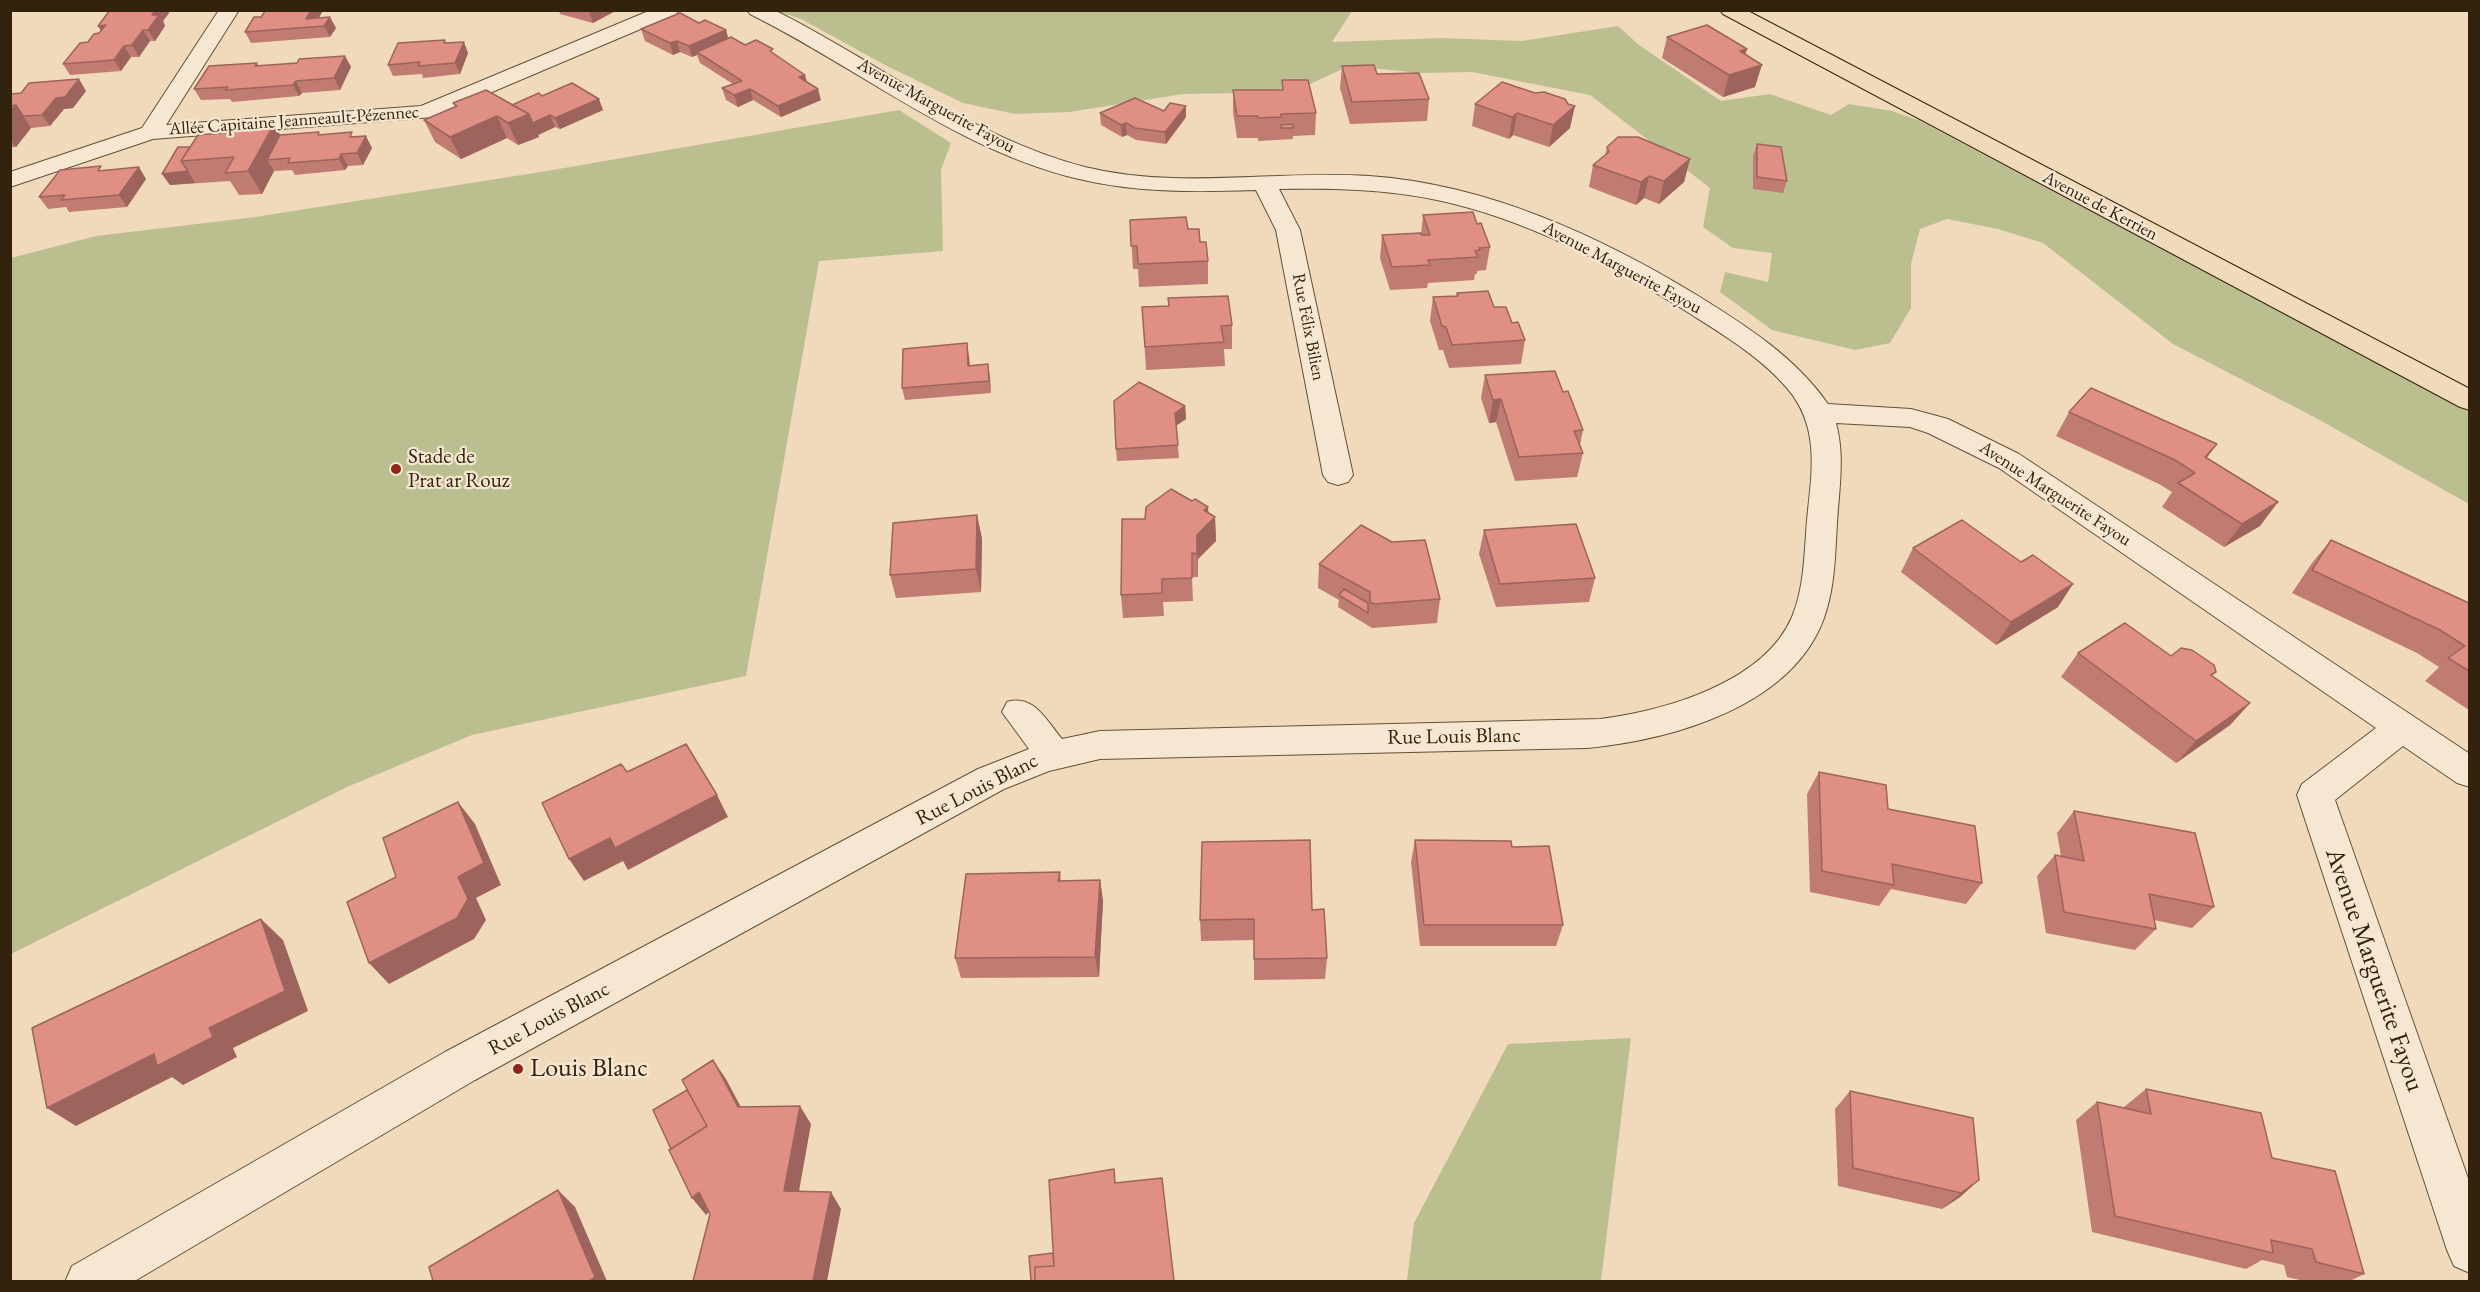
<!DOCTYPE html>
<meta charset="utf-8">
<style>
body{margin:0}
#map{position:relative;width:2480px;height:1292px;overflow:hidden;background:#f1dabb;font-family:"EB Garamond",serif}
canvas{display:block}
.frame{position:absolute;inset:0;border:12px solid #33220c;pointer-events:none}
</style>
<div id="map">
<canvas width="2480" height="1292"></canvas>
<div class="frame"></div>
</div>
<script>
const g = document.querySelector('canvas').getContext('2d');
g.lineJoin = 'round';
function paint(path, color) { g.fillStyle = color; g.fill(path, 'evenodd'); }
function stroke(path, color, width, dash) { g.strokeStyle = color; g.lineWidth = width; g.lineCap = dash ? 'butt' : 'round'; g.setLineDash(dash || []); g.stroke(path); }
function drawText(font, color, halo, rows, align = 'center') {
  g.font = font + ' "EB Garamond",serif'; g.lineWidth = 4.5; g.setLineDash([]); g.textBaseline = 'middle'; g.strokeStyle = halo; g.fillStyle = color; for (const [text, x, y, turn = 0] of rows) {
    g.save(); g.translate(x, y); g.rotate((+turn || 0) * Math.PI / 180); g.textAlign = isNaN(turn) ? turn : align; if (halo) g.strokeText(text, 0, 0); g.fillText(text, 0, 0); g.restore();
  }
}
paint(new Path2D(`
 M 777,11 L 1352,11 L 1332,42 L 1441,38 L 1522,41 L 1618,26 L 1639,45 L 1721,101 L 1770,94 L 1831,115 L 1849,104 L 1892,111 L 1918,120 L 2469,411 L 2469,504 L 2314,417 L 2173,344 L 2043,243 L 1998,229 L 1947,219 L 1920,229 L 1911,264 L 1911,308 L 1890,343 L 1855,350 L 1772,330 L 1720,292 L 1725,272 L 1768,282 L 1772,253 L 1733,248 L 1703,227 L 1710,188 L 1590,95 L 1472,72 L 1420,73 L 1349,66 L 1306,86 L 1245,93 L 1183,94 L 1069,112 L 1015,114 L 963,103 L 887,66 L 801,19 Z
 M 899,110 L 951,143 L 941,170 L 943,251 L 819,261 L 746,676 L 472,735 L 347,787 L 11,954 L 11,258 L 96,236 L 255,217 L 541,172 Z
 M 1631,1038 L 1601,1281 L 1407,1281 L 1414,1223 L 1508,1044 Z`), '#bbbf90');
const minor = new Path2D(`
 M 219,10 L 239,10 L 166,125 L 421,106 L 651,10 L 679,10 L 676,14 L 433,117 L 153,139 L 10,187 L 10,172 L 142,128 Z
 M 747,10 L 774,10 C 877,61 972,138 1085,167 C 1178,190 1275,170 1369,176 C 1487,184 1600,236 1700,297 C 1748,327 1795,357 1828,404 L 1911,409 L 1948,419 L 2019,454 L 2470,754 L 2470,787 L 2457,783 L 2403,746 L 2335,800 L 2470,1184 L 2470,1273 L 2454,1266 L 2447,1250 L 2297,795 L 2302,784 L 2376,728 L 1999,468 L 1928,433 L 1910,427 L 1836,423 C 1845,457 1839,489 1837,523 C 1835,556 1835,587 1824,618 C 1792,707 1671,740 1587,748 L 1100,759 L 1049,771 L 1004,789 L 475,1080 L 133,1282 L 65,1282 L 72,1266 L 445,1052 L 978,769 L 1029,749 L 1002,712 L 1007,702 C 1034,694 1046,720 1062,739 L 1100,731 L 1600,719 C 1664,711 1764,683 1792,617 C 1806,583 1804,546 1808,510 C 1813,466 1818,424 1787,388 C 1759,355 1717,331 1681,308 C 1607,262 1523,218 1437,200 C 1385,189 1332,188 1279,189 L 1300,230 L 1353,475 L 1348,482 L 1338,485 L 1328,482 L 1323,475 L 1276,230 L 1256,190 C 1196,192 1137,193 1079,179 C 959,151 859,68 750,14 Z`);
const primary = new Path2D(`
 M 1720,10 L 1746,10 L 2470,389 L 2470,410 L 2460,407 L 1723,14 Z`);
stroke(minor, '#625038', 2);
stroke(primary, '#33220c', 2);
paint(minor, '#f6e7d3');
paint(primary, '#f1dabb');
paint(new Path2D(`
 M 110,10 L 167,10 L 169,13 L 163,21 L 165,26 L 155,41 L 150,41 L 139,57 L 131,57 L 121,71 L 70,75 L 63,64 L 99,33 L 101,31 Z
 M 266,10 L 323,10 L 319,18 L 336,28 L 330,37 L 251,43 L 245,32 L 261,17 Z
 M 559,10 L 617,10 L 593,23 L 560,14 Z
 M 699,23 L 726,30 L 728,38 L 774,54 L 807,82 L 821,100 L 781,117 L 753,100 L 738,107 L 726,100 L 722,88 L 733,84 L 700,63 L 697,55 L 692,57 L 680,52 L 673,55 L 645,41 L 641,29 Z
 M 1667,37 L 1745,55 L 1755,87 L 1723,97 L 1662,58 Z
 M 445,40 L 446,43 L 468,53 L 460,74 L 423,78 L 422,74 L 393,76 L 388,65 Z
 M 345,56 L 351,67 L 340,90 L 302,93 L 299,96 L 232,102 L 230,99 L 201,100 L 194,89 L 257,63 L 259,66 L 297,63 Z
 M 1342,66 L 1377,74 L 1429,99 L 1427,121 L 1350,124 L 1340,88 Z
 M 1282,80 L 1316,113 L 1315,135 L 1293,136 L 1293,139 L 1258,141 L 1258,138 L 1237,138 L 1233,112 L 1233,90 L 1282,90 Z
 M 86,91 L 73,108 L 64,109 L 50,126 L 31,128 L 16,147 L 10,147 L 10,95 Z
 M 542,96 L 603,110 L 560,129 L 555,127 L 538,135 L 539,137 L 518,145 L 507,138 L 461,159 L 435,142 L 424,120 L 455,107 L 453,103 L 512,105 Z
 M 1475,104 L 1568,104 L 1570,128 L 1549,147 L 1513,135 L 1509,139 L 1472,126 Z
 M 1186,106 L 1186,117 L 1166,144 L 1136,140 L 1127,135 L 1122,137 L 1101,125 L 1100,113 L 1164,111 Z
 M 321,135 L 354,137 L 372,148 L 363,165 L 348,166 L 345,170 L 295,175 L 292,170 L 274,171 L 262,194 L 239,195 L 230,181 L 170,185 L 162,174 L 190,147 Z
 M 1757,144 L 1787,181 L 1783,193 L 1753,189 L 1753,156 Z
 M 1607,147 L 1690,159 L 1684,182 L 1659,204 L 1644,198 L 1636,205 L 1589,187 L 1593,165 L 1605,156 Z
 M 104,170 L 146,179 L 127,207 L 69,212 L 66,207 L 48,209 L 39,197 Z
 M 1423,215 L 1477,224 L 1490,247 L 1486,270 L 1477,271 L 1477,274 L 1475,274 L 1474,280 L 1428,283 L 1427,288 L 1390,290 L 1380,258 L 1382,235 L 1421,235 Z
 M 1130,220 L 1188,229 L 1200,242 L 1208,261 L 1208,284 L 1139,287 L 1138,269 L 1133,269 Z
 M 1457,293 L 1494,307 L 1512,323 L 1525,340 L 1521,364 L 1449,368 L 1443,350 L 1439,350 L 1430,321 L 1433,297 L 1456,296 Z
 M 1168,298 L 1232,325 L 1232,349 L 1224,349 L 1225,366 L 1146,370 L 1142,307 L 1168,306 Z
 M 969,356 L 970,365 L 988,364 L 991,393 L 905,400 L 902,388 Z
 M 1485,375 L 1563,392 L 1583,430 L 1580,445 L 1583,453 L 1577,477 L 1515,481 L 1496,422 L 1489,423 L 1481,398 Z
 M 1185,406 L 1186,419 L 1176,425 L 1179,458 L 1117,461 L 1116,449 Z
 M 2069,412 L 2207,458 L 2260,526 L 2224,547 L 2162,507 L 2172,492 L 2159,484 L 2056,436 Z
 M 1208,513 L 1215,517 L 1216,541 L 1198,559 L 1198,577 L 1192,577 L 1193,601 L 1163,602 L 1164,616 L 1123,618 L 1121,595 L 1145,519 Z
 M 977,515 L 982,539 L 981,592 L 896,598 L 890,575 Z
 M 1484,530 L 1595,578 L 1589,602 L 1496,607 L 1479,554 Z
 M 2331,540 L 2469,603 L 2469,710 L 2425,681 L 2439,667 L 2417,653 L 2292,593 L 2312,563 Z
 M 1913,548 L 2058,607 L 1996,645 L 1901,572 Z
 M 1319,564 L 1440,599 L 1437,623 L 1372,628 L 1338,607 L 1339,600 L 1318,588 Z
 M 2078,653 L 2171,656 L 2212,676 L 2250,703 L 2230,725 L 2176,763 L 2061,677 Z
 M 1819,772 L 1888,809 L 1982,883 L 1966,904 L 1891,889 L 1879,906 L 1810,892 L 1807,794 Z
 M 2074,811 L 2214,907 L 2192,928 L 2154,920 L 2156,929 L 2135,950 L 2046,933 L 2037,876 L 2055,855 L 2061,856 L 2057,833 Z
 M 1415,840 L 1512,847 L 1563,925 L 1556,946 L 1420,946 L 1411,862 Z
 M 1060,872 L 1061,881 L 1100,880 L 1103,901 L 1099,977 L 961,978 L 955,958 Z
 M 1312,910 L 1327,958 L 1325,979 L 1254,980 L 1254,940 L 1201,941 L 1200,920 Z
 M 2146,1089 L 2272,1158 L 2364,1274 L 2350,1281 L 2304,1281 L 2287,1277 L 2284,1265 L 2262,1260 L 2246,1269 L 2092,1232 L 2076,1120 L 2097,1102 L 2124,1108 L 2124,1107 Z
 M 1850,1091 L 1979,1180 L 1960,1197 L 1942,1209 L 1838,1186 L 1835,1109 Z`), '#c07b72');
paint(new Path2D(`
 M 156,10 L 167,10 L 169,13 L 163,21 L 165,26 L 155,41 L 148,30 L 152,15 Z
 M 311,10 L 323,10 L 314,27 L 306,19 Z
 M 593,10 L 617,10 L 593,23 L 589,12 Z
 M 330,17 L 336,28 L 330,37 L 324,26 Z
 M 106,25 L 105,37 L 98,26 Z
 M 143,30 L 150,41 L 139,57 L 132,45 Z
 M 726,30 L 729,41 L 697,52 L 697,55 L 692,57 L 689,46 Z
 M 677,41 L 680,52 L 673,55 L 670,43 Z
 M 464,42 L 468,53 L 460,74 L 455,63 Z
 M 124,46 L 131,57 L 121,71 L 114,60 Z
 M 1747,49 L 1741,70 L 1740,51 Z
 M 345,56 L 351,67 L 340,90 L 334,78 Z
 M 1762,65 L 1755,87 L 1723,97 L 1729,75 Z
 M 805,75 L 808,86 L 799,77 Z
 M 79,79 L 86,91 L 73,108 L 64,109 L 50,126 L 42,115 L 56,98 Z
 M 296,81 L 302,93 L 299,96 L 293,85 Z
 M 750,89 L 753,100 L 738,107 L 734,95 Z
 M 818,89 L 821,100 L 781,117 L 778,106 Z
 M 599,99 L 603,110 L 560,129 L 555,118 Z
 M 16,105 L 31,128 L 16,147 L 10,139 L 10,111 Z
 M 1186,106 L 1186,117 L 1166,144 L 1165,132 Z
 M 1575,106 L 1570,128 L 1549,147 L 1553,125 Z
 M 1517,113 L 1513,135 L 1509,139 L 1512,117 Z
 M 529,114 L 550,115 L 555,127 L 538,135 L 539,137 L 518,145 L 508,123 Z
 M 497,116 L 507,138 L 461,159 L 450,137 Z
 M 1126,123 L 1127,135 L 1122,137 L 1121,125 Z
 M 274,124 L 287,147 L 267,160 L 274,171 L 262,194 L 248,171 Z
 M 366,136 L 372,148 L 363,165 L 357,153 Z
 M 341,154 L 348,166 L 345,170 L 339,159 Z
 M 1690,159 L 1684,182 L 1659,204 L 1664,181 Z
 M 139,167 L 146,179 L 127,207 L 119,195 Z
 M 188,171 L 195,183 L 170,185 L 162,174 Z
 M 1649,176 L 1644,198 L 1636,205 L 1641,182 Z
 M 967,343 L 969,356 L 970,378 L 968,366 Z
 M 988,364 L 990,377 L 991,393 L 989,381 Z
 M 1501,399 L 1496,422 L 1489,423 L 1493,400 Z
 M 1185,406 L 1186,419 L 1176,426 L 1175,413 Z
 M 2217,444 L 2200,467 L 2205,457 Z
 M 2278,502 L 2260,526 L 2224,547 L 2242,524 Z
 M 1208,507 L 1209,524 L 1215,517 L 1216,541 L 1198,559 L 1198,577 L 1197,535 L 1204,510 Z
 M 977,515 L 982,539 L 981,592 L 976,569 Z
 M 2073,584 L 2058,607 L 1996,645 L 2011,622 Z
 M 2250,703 L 2230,725 L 2176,763 L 2196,741 Z
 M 717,795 L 728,817 L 628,870 L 623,861 L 584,881 L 569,859 L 610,838 Z
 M 458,802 L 475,824 L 501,885 L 476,898 L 486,920 L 474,939 L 389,984 L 369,963 L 458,877 Z
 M 1100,880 L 1103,901 L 1099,977 L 1095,957 Z
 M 261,919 L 283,940 L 308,1011 L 233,1048 L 237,1057 L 183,1085 L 172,1077 L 76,1126 L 47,1108 L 154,1054 L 209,1028 Z
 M 713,1060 L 726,1079 L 751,1126 L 738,1107 Z
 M 800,1106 L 811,1124 L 796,1208 L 784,1191 Z
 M 1979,1180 L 1960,1197 L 1942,1209 L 1961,1193 Z
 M 558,1190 L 575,1207 L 607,1281 L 589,1281 Z
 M 699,1192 L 713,1208 L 706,1215 L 692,1198 Z
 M 831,1192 L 841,1209 L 827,1281 L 813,1281 Z`), '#9c645c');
const building = new Path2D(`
 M 110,10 L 156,10 L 152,15 L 159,15 L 148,30 L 143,30 L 132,45 L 124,46 L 114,60 L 63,64 L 80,43 L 88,42 L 94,34 L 99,33 L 106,25 L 98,26 Z
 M 266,10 L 311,10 L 306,19 L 330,17 L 324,26 L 245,32 L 254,17 L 261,17 Z
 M 680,13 L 699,23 L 705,20 L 726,30 L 689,46 L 677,41 L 670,43 L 641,29 Z
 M 1707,25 L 1747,49 L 1740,51 L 1762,65 L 1729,75 L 1667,37 Z
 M 731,37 L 745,45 L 756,40 L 773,49 L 770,51 L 805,75 L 799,77 L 818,89 L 778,106 L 750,89 L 734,95 L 722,88 L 742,81 L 697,52 Z
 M 445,40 L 444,43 L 464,42 L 455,63 L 418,66 L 420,62 L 388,65 L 398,43 Z
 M 345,56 L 334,78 L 296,81 L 293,85 L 225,90 L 228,87 L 194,89 L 209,66 L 257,63 L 255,66 L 297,63 L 299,59 Z
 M 1374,65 L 1377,74 L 1419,73 L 1429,99 L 1352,102 L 1342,66 Z
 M 79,79 L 65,97 L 56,98 L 42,115 L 23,116 L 16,105 L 10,106 L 11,94 L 21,93 L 29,83 Z
 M 1282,80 L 1308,80 L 1316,113 L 1281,114 L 1281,117 L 1258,118 L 1258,116 L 1237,116 L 1233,90 L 1283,90 Z
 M 1502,82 L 1535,93 L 1544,92 L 1565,99 L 1568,104 L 1575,106 L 1553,125 L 1517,113 L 1512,117 L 1475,104 Z
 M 572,83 L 599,99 L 555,118 L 550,115 L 533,123 L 529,114 L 512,105 L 539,93 L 542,96 Z
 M 486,90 L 529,114 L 508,123 L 497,116 L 450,137 L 424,120 L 457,106 L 453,103 Z
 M 1135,98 L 1164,111 L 1170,103 L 1186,106 L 1165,132 L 1135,128 L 1126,123 L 1121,125 L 1100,113 Z
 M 16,105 L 10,111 L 10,106 Z
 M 274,124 L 248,171 L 225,173 L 234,157 L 181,161 L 198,135 L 232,132 L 234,128 Z
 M 1293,124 L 1293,128 L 1281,128 L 1281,125 Z
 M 319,132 L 318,135 L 352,132 L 350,137 L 366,136 L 357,153 L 341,154 L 339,159 L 288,163 L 290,158 L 267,160 L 280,135 Z
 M 1618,137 L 1638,137 L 1690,159 L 1664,181 L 1649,176 L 1641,182 L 1593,165 L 1609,152 L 1607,147 Z
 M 1757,144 L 1781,147 L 1787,181 L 1757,177 Z
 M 178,147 L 190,147 L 181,161 L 188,171 L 162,174 Z
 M 101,166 L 98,171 L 139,167 L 119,195 L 61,200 L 65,195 L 39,197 L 60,170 Z
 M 1473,212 L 1477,224 L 1481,223 L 1490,247 L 1479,248 L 1480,250 L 1475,251 L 1478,257 L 1428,260 L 1430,265 L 1392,267 L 1382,235 L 1421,233 L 1421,235 L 1430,235 L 1423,215 Z
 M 1186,217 L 1188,229 L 1199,229 L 1200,242 L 1206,242 L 1208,261 L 1138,264 L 1137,246 L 1131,246 L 1130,220 Z
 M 1488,291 L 1494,307 L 1506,307 L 1512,323 L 1518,322 L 1525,340 L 1452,345 L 1446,327 L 1442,326 L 1433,297 L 1458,296 L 1457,293 Z
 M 1228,296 L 1232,325 L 1221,326 L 1224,342 L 1145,347 L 1142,307 L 1169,306 L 1168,298 Z
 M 967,343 L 968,366 L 988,364 L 989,381 L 902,388 L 903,349 Z
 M 1555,371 L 1563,392 L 1568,391 L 1583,430 L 1574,431 L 1583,453 L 1519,457 L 1501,399 L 1493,400 L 1485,375 Z
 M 1139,382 L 1185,406 L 1175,413 L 1178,445 L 1116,449 L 1114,401 Z
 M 2091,388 L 2217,444 L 2205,457 L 2278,502 L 2242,524 L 2178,483 L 2195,473 L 2175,460 L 2069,412 Z
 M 1171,489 L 1192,501 L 1195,499 L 1208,507 L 1204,510 L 1215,517 L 1197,535 L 1197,554 L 1192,553 L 1192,578 L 1162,579 L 1162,593 L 1121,595 L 1122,519 L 1145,519 L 1146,507 Z
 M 977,515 L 976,569 L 890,575 L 893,523 Z
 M 1962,520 L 2021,562 L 2033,555 L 2073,584 L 2011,622 L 1913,548 Z
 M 1576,524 L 1595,578 L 1500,584 L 1484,530 Z
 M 1361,525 L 1392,542 L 1425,540 L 1440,599 L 1374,604 L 1370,602 L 1370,592 L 1319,564 Z
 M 2331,540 L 2469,603 L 2469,671 L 2448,658 L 2465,646 L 2440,630 L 2312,570 Z
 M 1344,589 L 1368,603 L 1368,613 L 1339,595 Z
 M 2125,623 L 2171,656 L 2181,648 L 2192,650 L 2214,665 L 2216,672 L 2211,675 L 2250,703 L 2196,741 L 2078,653 Z
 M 686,744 L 717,795 L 615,848 L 610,838 L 569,859 L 542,803 L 621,764 L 627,772 Z
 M 1819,772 L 1886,785 L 1888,809 L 1975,826 L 1982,883 L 1892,864 L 1894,885 L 1822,871 Z
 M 458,802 L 484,863 L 458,877 L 468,899 L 457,918 L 369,963 L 347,902 L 396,877 L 383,838 Z
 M 2074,811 L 2195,833 L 2214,907 L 2149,894 L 2156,929 L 2064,912 L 2055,855 L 2084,861 Z
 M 1310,840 L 1312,910 L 1324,909 L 1327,958 L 1254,959 L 1254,919 L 1200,920 L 1202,842 Z
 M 1415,840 L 1511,841 L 1512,847 L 1549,846 L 1563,925 L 1424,925 Z
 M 1060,872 L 1058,881 L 1100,880 L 1095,957 L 955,958 L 966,874 Z
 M 261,919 L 285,991 L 209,1028 L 213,1037 L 157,1066 L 154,1054 L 47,1108 L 32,1028 Z
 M 713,1060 L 738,1107 L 800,1106 L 784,1191 L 831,1192 L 813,1281 L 693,1281 L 710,1214 L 699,1192 L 692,1198 L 669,1150 L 707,1126 L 682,1080 Z
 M 2146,1089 L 2261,1113 L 2272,1158 L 2335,1171 L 2364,1274 L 2316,1262 L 2312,1249 L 2271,1240 L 2273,1253 L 2115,1216 L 2097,1102 L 2151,1114 Z
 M 687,1090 L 707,1126 L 671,1149 L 653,1110 Z
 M 1850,1091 L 1973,1118 L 1979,1180 L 1961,1193 L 1853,1168 Z
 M 1114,1169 L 1115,1183 L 1162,1178 L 1174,1281 L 1035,1281 L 1035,1267 L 1054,1266 L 1049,1180 Z
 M 558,1190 L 595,1277 L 589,1281 L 433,1281 L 429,1267 Z
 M 1053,1253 L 1054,1266 L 1035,1267 L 1035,1281 L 1031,1281 L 1029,1256 Z`);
paint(building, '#df8f84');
stroke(building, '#9c645c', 1.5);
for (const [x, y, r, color] of [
 [396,469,6,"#8f2418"],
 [518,1069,6,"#8f2418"]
]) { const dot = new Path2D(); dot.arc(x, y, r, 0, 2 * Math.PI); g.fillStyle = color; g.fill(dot); stroke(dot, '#f6e7d3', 2); }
drawText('18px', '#33220c', '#f6e7d3', [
 ["Avenue Marguerite Fayou",936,106,29],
 ["Allée Capitaine Jeanneault-Pézennec",294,121,-4],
 ["Avenue de Kerrien",2100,206,28],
 ["Avenue Marguerite Fayou",1622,268,28],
 ["Rue Félix Bilien",1308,327,79],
 ["Avenue Marguerite Fayou",2055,494,33]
]);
drawText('21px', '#33220c', '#f6e7d3', [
 ["Stade de",408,457],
 ["Prat ar Rouz",408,481]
], 'left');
drawText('21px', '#33220c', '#f6e7d3', [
 ["Rue Louis Blanc",1454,737,-1],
 ["Rue Louis Blanc",977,790,-27],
 ["Rue Louis Blanc",549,1019,-28]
]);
drawText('26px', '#33220c', '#f6e7d3', [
 ["Avenue Marguerite Fayou",2374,970,71]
]);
drawText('26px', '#33220c', '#f6e7d3', [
 ["Louis Blanc",530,1069]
], 'left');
</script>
